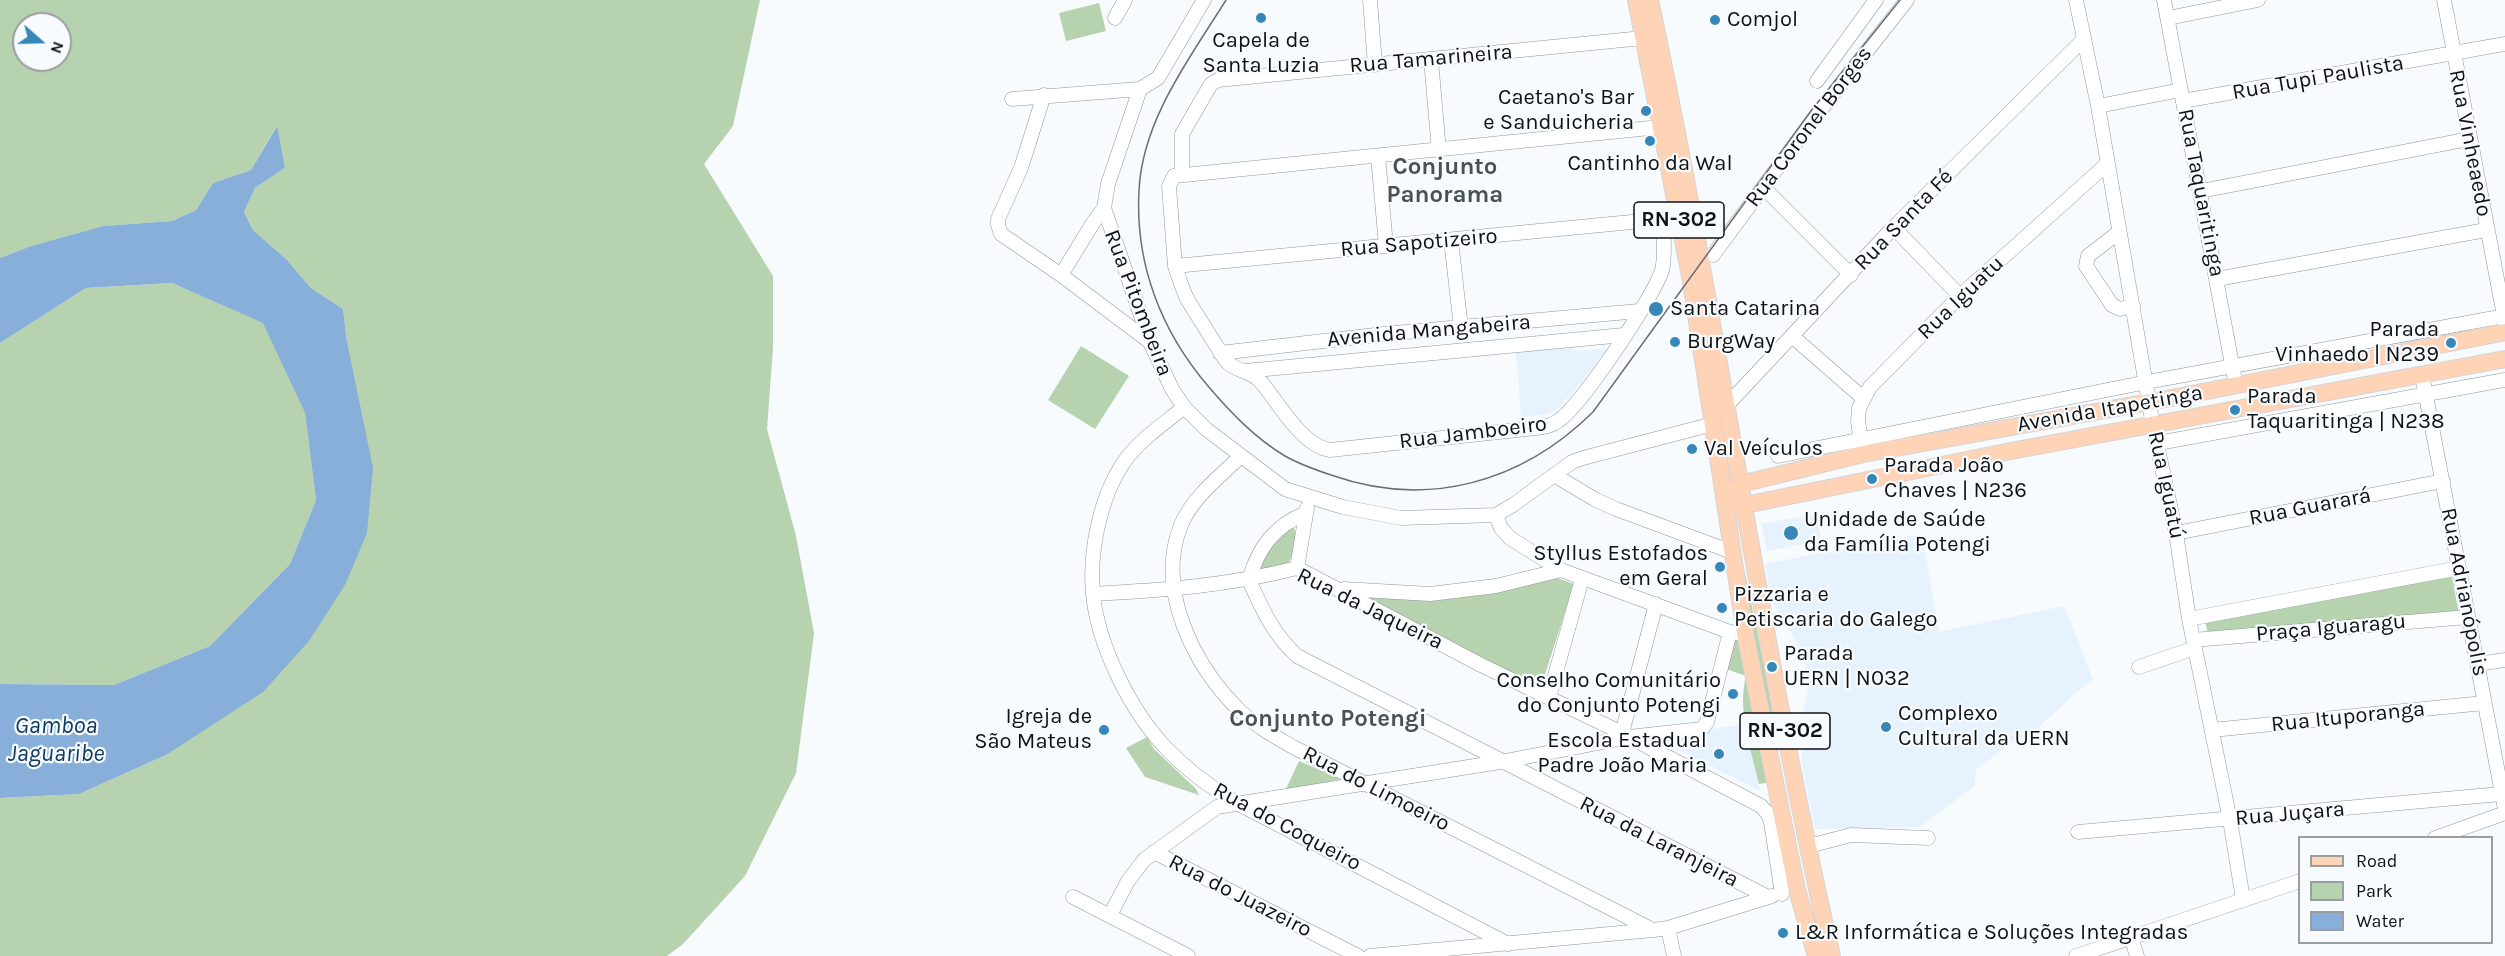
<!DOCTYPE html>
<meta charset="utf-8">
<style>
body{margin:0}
#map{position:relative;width:2505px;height:956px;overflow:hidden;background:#f7fbfe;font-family:Karla,sans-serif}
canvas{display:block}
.legend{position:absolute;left:2298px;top:836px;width:195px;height:108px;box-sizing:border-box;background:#f7fbfe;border:2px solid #9a9ea0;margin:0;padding:8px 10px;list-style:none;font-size:18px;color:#0f1214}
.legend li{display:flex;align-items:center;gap:12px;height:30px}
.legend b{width:30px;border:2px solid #9a9ea0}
.north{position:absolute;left:12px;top:12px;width:60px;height:60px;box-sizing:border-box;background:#f7fbfe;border:2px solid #9a9ea0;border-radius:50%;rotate:110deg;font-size:16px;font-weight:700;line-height:24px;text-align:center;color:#0f1214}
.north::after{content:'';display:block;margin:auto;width:21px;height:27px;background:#3687b8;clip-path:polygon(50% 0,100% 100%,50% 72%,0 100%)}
</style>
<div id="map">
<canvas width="2505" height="956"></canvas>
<ul class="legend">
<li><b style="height:8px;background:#fed3b6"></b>Road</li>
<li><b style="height:16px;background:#b6d2ae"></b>Park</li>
<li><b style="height:16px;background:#87afd9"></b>Water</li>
</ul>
<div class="north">N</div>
</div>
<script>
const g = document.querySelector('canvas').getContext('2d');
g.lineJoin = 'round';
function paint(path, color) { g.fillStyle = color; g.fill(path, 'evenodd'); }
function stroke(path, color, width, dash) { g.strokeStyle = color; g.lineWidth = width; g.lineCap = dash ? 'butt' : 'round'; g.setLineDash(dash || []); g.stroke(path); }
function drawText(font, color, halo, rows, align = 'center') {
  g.font = font + ' Karla,sans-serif'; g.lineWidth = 4.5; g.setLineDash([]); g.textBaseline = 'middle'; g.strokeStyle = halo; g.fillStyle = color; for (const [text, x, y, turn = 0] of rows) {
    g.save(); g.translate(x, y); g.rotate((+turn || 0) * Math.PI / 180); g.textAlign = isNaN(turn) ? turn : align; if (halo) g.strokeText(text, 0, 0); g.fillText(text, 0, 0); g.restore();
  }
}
paint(new Path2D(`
 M 1571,345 L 1576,351 L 1609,348 L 1574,391 L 1556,410 L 1543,415 L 1521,417 L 1516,350 Z
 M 1816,514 L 1821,541 L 1767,551 L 1761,524 Z
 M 1922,534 L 1939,632 L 2064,606 L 2093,680 L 2073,695 L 2031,735 L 2011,743 L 1976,770 L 1974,786 L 1919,827 L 1815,829 L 1802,765 L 1802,715 L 1808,690 L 1805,669 L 1801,650 L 1772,601 L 1765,564 Z
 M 1746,724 L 1760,791 L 1656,739 L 1713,729 Z`), '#e6f2fd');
paint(new Path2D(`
 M 0,0 L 760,0 L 733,126 L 704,164 L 773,276 L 773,348 L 767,429 L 796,536 L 814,633 L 796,773 L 745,876 L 683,944 L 667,956 L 0,956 L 0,798 L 79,794 L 166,755 L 309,641 L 347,342 L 343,309 L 311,288 L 286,259 L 253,230 L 244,212 L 255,188 L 285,168 L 276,127 L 251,170 L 213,183 L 196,210 L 172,221 L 103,226 L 31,246 L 0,258 ZM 24,24 L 60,24 L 60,60 L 24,60 Z
 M 1099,3 L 1106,31 L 1066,41 L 1059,13 Z
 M 172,283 L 264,323 L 305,413 L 316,500 L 290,564 L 210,646 L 114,685 L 0,684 L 0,343 L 86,288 Z
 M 1081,346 L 1129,376 L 1095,429 L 1048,400 Z
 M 1292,523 C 1300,537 1293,553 1287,567 L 1265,569 L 1256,566 L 1275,538 Z
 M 1738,539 L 1776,724 L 1768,725 Z
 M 1549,575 L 1574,584 L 1540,690 L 1361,597 L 1429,601 Z
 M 2452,577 L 2459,614 L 2208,634 L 2205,620 Z
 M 1732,634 L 1741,636 L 1772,782 L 1759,784 C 1751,749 1737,711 1746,676 L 1723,668 Z
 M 1147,737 L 1154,749 L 1196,789 L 1199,795 L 1145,777 L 1126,748 Z
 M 1299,761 L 1341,779 L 1285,791 Z`), '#b6d2ae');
paint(new Path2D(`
 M 277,126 L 285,168 L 255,188 L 244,212 L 253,230 L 286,259 L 311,288 L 343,309 L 347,342 L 373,468 L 367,533 L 345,585 L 309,641 L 263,692 L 166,755 L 79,794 L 0,798 L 0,684 L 114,685 L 210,646 L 290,564 L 316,500 L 305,413 L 263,323 L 172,283 L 86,288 L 0,343 L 0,258 L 31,246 L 103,226 L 172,221 L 196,210 L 213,183 L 251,170 Z`), '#87afd9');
const minor = new Path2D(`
 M 1204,0 L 1158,78 L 1140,89 L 1108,184 L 1104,208 L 1150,342 L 1172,389 L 1184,407 L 1206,429 L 1285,489 L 1343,507 L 1401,518 L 1496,515 L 1513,505 L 1572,462 L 1583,458 L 1713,424
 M 1370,0 L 1375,65
 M 2076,0 L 2098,106 L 2153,426 L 2176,533 L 2189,619 L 2230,820 L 2243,899
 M 2164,0 L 2236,386
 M 2444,0 L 2505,321
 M 1115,18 L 1125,0
 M 2168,18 L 2258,0
 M 1431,60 L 1439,151
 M 1817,81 L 1876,0
 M 1044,95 L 1021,168 L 998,219 L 998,225 L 1001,234 L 1061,275 L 1150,342
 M 1012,99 L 1140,89
 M 2183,101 L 2505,44
 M 2098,106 L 2181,90
 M 1660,127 L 1174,176 L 1169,186 L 1175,266 L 1181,284 L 1187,299 L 1226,361 C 1236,372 1251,370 1261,382 C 1278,402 1302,446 1330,450 L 1536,428 C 1544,427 1552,426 1558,421 C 1581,406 1654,297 1662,270 C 1666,254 1663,235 1663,219 L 1678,217
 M 1378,156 L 1386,246
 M 1182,175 L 1182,134 L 1211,84 L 1218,80 L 1643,38
 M 1763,187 L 1851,275
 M 2201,191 L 2469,139
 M 1894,228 L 1960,296
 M 2119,232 L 2088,256 L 2086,266 L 2112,305 L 2120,309 L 2133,306
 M 1451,240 L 1461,328
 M 1713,255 L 1812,121 L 1907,0
 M 1175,266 L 1663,219
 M 1061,275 L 1093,223 L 1104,208
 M 2217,279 L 2486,230
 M 1792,336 L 1863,398
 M 1220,353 L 1384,334 L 1639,311
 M 1245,371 L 1624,335
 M 2422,375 L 2505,809
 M 1728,404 L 1890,231 L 2084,39
 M 1184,407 C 1164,424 1139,440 1124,462 C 1100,497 1089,552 1093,594 C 1098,646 1131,712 1167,749 C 1187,770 1210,787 1235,802 L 1508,944
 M 2158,443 L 2505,380
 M 1862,446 L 1858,422 L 1859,408 L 1870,387 L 1960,296 L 2107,164
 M 1778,456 L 2147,382 L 2505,316
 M 1240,457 C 1219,477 1192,498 1181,525 C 1155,590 1194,666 1240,711 C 1256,726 1274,736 1293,747 L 1653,930
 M 1554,475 L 1596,500 L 1616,509 L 1732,552
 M 1306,513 C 1274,526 1258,548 1249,580 C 1262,609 1273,634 1297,656 L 1768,897
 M 1496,515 L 1501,528 L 1510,538 L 1561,570 L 1730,632 L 1739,633
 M 2176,533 L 2443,481
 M 1297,568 L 1307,508
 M 1344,589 L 1430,594 L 1496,586 L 1561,570
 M 1093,594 C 1164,590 1227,586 1297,568 L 1481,665 L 1622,733 L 1761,806 L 1768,814 L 1771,822 L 1782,894
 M 2189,619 L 2459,568
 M 2193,640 L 2468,617
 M 2478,664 L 2505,660
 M 2139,667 L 2195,648
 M 1549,697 L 1582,579
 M 2212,730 L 2484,703
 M 1622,733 L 1656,604
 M 2078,832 L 2501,794
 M 2435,838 L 2505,813
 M 1809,846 L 1851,835 L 1928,838
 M 1154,852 L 1358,956
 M 1073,897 L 1188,956
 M 1110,915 L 1128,881 L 1144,860 L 1217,807 L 1500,762 L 1629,737 L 1702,729 L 1707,722 L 1730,632
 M 1668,928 L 1674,956
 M 2131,937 L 2137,956
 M 1370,956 L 1653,930 L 1668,928 L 1772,896
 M 2076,956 L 2300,881`);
const major = new Path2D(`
 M 1636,0 L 1690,276 L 1745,633 L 1797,890 L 1816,956
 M 1650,0 C 1718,317 1759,640 1832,956
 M 1734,491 L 1741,484 L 1863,454 L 2177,397 L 2505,332
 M 1736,505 L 1745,505 L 2011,451 L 2505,359`);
stroke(minor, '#8e969d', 15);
stroke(major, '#d4d4d5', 18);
stroke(minor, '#fff', 14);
stroke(major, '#fed3b6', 16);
stroke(new Path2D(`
 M 1226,0 C 1190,58 1142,120 1139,191 C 1135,264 1161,331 1208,386 C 1231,413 1255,438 1285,456 C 1299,464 1316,470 1331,475 C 1427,509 1521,483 1593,412 L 1811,111 L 1900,0`), '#6c6f71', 1.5);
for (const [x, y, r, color] of [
 [1261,18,6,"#3687b8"],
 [1715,20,6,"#3687b8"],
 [1646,111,6,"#3687b8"],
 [1650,141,6,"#3687b8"],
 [1656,309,8,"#3687b8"],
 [1675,342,6,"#3687b8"],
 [2451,343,6,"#3687b8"],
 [2235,410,6,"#3687b8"],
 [1692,449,6,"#3687b8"],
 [1872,479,6,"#3687b8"],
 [1791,533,8,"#3687b8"],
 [1720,567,6,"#3687b8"],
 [1722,608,6,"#3687b8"],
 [1772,667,6,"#3687b8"],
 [1733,694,6,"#3687b8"],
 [1886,727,6,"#3687b8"],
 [1104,730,6,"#3687b8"],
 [1719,754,6,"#3687b8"],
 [1783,933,6,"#3687b8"]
]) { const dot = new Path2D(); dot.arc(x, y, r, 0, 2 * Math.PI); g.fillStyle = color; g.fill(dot); stroke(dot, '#f7fbfe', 2); }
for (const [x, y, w] of [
 [1679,220,90],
 [1785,731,90]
]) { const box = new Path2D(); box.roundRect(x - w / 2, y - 18, w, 36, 4.5); g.fillStyle = '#f7fbfe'; g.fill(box); stroke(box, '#0f1214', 1.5); }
drawText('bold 21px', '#0f1214', null, [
 ["RN-302",1679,220],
 ["RN-302",1785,731]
]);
drawText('22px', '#0f1214', '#f7fbfe', [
 ["Comjol",1727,20],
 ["Capela de",1261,41,"center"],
 ["Santa Luzia",1261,66,"center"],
 ["Caetano's Bar",1634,98,"right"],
 ["e Sanduicheria",1634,123,"right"],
 ["Cantinho da Wal",1650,164,"center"],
 ["Santa Catarina",1670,309],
 ["Parada",2439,330,"right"],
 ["Vinhaedo | N239",2439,355,"right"],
 ["BurgWay",1687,342],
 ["Parada",2247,397],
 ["Taquaritinga | N238",2247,422],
 ["Val Veículos",1704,449],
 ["Parada João",1884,466],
 ["Chaves | N236",1884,491],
 ["Unidade de Saúde",1804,520],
 ["da Família Potengi",1804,545],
 ["Styllus Estofados",1708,554,"right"],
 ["em Geral",1708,579,"right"],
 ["Pizzaria e",1734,595],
 ["Petiscaria do Galego",1734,620],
 ["Parada",1784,654],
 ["UERN | N032",1784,679],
 ["Conselho Comunitário",1721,681,"right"],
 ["do Conjunto Potengi",1721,706,"right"],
 ["Complexo",1898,714],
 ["Cultural da UERN",1898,739],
 ["Igreja de",1092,717,"right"],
 ["São Mateus",1092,742,"right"],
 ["Escola Estadual",1707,741,"right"],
 ["Padre João Maria",1707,766,"right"],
 ["L&R Informática e Soluções Integradas",1795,933]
], 'left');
drawText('22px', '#0f1214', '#f7fbfe', [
 ["Rua Tamarineira",1431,59,-5],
 ["Rua Tupi Paulista",2318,78,-10],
 ["Rua Coronel Borges",1809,127,-53],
 ["Rua Vinheaedo",2470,143,79],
 ["Rua Taquaritinga",2201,193,79],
 ["Rua Santa Fé",1904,220,-46],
 ["Rua Sapotizeiro",1419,243,-5],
 ["Rua Iguatu",1961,298,-44],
 ["Rua Pitombeira",1138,303,69],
 ["Avenida Mangabeira",1429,331,-5],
 ["Avenida Itapetinga",2110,409,-10],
 ["Rua Jamboeiro",1473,433,-7],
 ["Rua Iguatú",2166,485,78],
 ["Rua Guarará",2310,507,-11],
 ["Rua Adrianópolis",2464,592,79],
 ["Rua da Jaqueira",1370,609,26],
 ["Praça Iguaragu",2331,628,-5],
 ["Rua Ituporanga",2348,717,-6],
 ["Rua do Limoeiro",1376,789,27],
 ["Rua Juçara",2290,814,-5],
 ["Rua do Coqueiro",1287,827,28],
 ["Rua da Laranjeira",1659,842,27],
 ["Rua do Juazeiro",1240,896,27]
]);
drawText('bold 24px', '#495157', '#f7fbfe', [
 ["Conjunto",1445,167],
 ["Panorama",1445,195],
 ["Conjunto Potengi",1328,719]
]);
drawText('italic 24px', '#0f3b63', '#f7fbfe', [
 ["Gamboa",56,726],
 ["Jaguaribe",56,754]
]);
</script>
